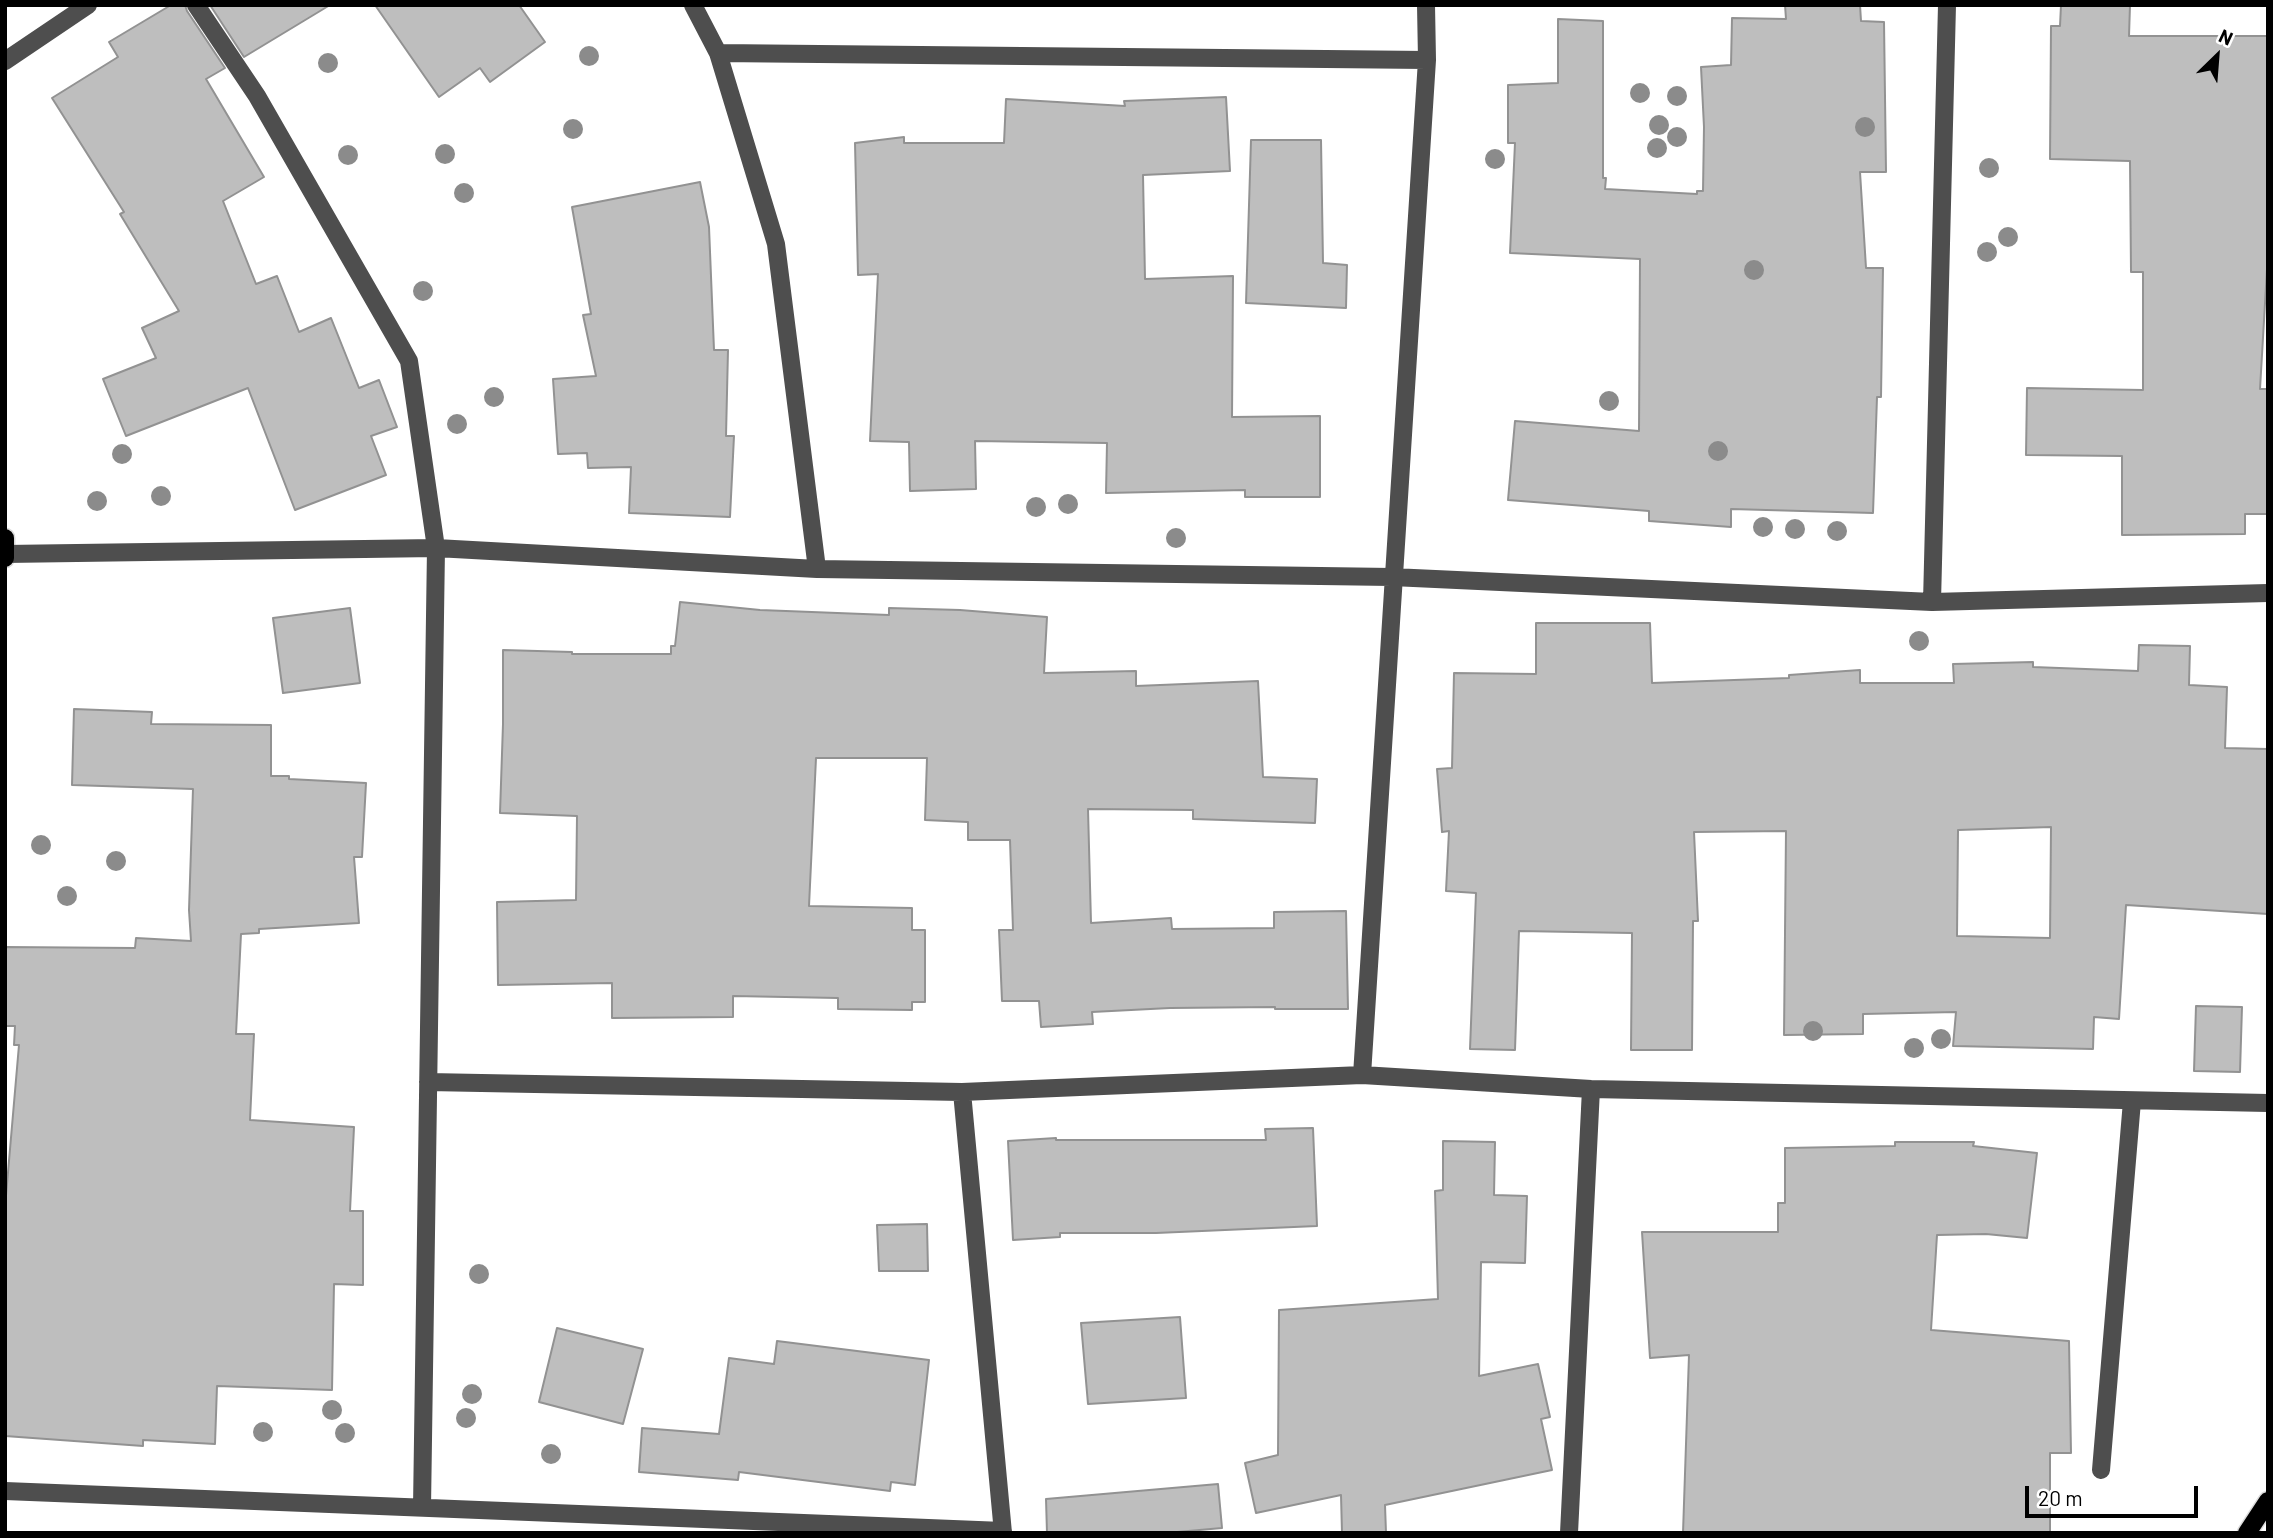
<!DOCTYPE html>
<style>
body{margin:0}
#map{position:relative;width:2273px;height:1538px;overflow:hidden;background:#fff;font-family:Barlow,sans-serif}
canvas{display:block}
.frame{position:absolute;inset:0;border:7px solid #000;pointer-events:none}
.north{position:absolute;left:2182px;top:21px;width:70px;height:70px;-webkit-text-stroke:5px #fff;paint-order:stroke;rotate:25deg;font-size:19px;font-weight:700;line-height:28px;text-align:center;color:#000}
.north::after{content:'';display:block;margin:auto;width:24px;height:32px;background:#000;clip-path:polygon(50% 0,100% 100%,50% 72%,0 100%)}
.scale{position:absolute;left:2025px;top:1486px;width:173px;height:32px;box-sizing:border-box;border:4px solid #000;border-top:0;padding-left:9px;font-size:21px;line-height:24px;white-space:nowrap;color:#000;-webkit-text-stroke:5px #fff;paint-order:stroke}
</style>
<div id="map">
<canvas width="2273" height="1538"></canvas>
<div class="frame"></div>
<div class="north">N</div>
<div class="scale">20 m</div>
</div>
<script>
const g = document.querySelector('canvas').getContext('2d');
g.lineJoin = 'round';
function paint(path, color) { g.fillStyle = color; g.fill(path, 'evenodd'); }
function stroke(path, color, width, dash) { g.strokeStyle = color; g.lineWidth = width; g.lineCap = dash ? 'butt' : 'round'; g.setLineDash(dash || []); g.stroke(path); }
const building = new Path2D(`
 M 171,5 L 185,5 L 187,11 L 225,68 L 206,79 L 264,177 L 223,201 L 256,284 L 277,276 L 299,332 L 331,318 L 359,388 L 379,380 L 397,427 L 371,436 L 386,475 L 295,510 L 248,388 L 126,436 L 103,379 L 156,358 L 142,328 L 179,311 L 120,214 L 124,212 L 52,98 L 118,57 L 109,42 Z
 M 210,5 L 330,5 L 244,57 Z
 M 375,5 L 519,5 L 545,42 L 490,82 L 480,68 L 439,97 Z
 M 1785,5 L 1860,5 L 1861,21 L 1884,22 L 1886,172 L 1860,172 L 1866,268 L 1883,268 L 1881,397 L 1877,397 L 1873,513 L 1731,509 L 1731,527 L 1649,521 L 1649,511 L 1508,500 L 1515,421 L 1639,431 L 1640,259 L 1510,253 L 1515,143 L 1508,143 L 1508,85 L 1558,83 L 1558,19 L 1603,21 L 1603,178 L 1606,178 L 1605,189 L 1697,194 L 1697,191 L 1703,191 L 1704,127 L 1701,67 L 1731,65 L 1732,18 L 1786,19 Z
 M 2061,5 L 2130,5 L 2129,36 L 2268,36 L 2268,252 L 2260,389 L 2268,389 L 2268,514 L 2245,514 L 2245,534 L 2122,535 L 2122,456 L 2026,455 L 2027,388 L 2143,390 L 2143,272 L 2131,272 L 2130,161 L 2050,159 L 2051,26 L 2060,26 Z
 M 1226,97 L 1230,171 L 1143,175 L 1145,279 L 1233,276 L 1232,417 L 1320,416 L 1320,497 L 1245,497 L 1245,490 L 1106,493 L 1107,443 L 975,441 L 976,489 L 910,491 L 909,442 L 870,441 L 878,274 L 858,275 L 855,143 L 904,137 L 904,143 L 1004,143 L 1006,99 L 1125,106 L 1124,101 Z
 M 1251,140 L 1321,140 L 1323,263 L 1347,265 L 1346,308 L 1246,303 Z
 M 700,182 L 709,227 L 714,350 L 728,350 L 726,436 L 734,436 L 730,517 L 629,513 L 631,467 L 588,468 L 587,453 L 558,454 L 553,379 L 596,376 L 583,315 L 591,314 L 572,207 Z
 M 680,602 L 760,610 L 889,615 L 889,608 L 960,610 L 1047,617 L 1044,673 L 1136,671 L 1136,686 L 1258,681 L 1263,777 L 1317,779 L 1315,823 L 1193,819 L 1193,810 L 1088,809 L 1091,923 L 1171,918 L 1172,929 L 1274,928 L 1274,912 L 1346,911 L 1348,1009 L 1275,1009 L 1275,1007 L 1170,1008 L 1092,1012 L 1093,1024 L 1041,1027 L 1039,1001 L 1002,1001 L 999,930 L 1013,930 L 1010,840 L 968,840 L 968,822 L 925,820 L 927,758 L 816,758 L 809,906 L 912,908 L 912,930 L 925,930 L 925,1002 L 912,1002 L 912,1010 L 838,1009 L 838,998 L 733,996 L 733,1017 L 612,1018 L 612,983 L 498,985 L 497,902 L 576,900 L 577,816 L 500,813 L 503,724 L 503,650 L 572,652 L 572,654 L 671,654 L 671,646 L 675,646 Z
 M 350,608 L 360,683 L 283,693 L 273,618 Z
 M 1536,623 L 1650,623 L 1652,683 L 1789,678 L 1789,675 L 1860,670 L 1860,683 L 1954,683 L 1953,664 L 2033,662 L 2033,667 L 2138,671 L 2139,645 L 2190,646 L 2189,685 L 2227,687 L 2225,748 L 2268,749 L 2268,914 L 2126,905 L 2119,1019 L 2094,1017 L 2093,1049 L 1953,1046 L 1956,1012 L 1863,1014 L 1863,1034 L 1784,1035 L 1786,831 L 1694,832 L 1698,921 L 1693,921 L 1692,1050 L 1631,1050 L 1632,933 L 1519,931 L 1515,1050 L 1470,1049 L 1476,893 L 1446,891 L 1449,831 L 1442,832 L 1437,769 L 1452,768 L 1454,673 L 1536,674 ZM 2051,827 L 2050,938 L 1957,936 L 1958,830 Z
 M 74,709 L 152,712 L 151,724 L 271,725 L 271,776 L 289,776 L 289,779 L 366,783 L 362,857 L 354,857 L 359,923 L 259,929 L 259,933 L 241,934 L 236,1034 L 254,1034 L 250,1120 L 354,1127 L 350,1211 L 363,1211 L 363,1285 L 334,1284 L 332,1390 L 217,1386 L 215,1444 L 143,1440 L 143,1446 L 5,1436 L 5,1207 L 19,1045 L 14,1045 L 15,1026 L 5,1026 L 5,947 L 135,948 L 136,938 L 191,941 L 189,910 L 193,789 L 72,785 Z
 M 2196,1006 L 2242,1007 L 2240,1072 L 2194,1071 Z
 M 1313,1128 L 1317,1226 L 1156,1233 L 1060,1233 L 1060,1237 L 1013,1240 L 1008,1141 L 1056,1138 L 1056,1140 L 1266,1140 L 1265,1129 Z
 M 1443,1141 L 1495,1142 L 1494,1195 L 1527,1196 L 1525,1263 L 1481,1262 L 1479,1376 L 1538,1364 L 1550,1417 L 1541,1419 L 1552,1470 L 1385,1505 L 1386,1533 L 1342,1533 L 1341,1495 L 1256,1513 L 1245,1463 L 1278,1455 L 1279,1310 L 1438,1299 L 1435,1191 L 1443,1190 Z
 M 1895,1142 L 1974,1142 L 1973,1146 L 2037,1153 L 2027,1238 L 1986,1234 L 1937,1235 L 1931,1330 L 2069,1341 L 2071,1453 L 2050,1453 L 2050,1533 L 1683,1533 L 1689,1355 L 1650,1358 L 1642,1232 L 1778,1232 L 1778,1203 L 1785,1203 L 1785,1148 L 1895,1146 Z
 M 927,1224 L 928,1271 L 879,1271 L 877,1225 Z
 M 1180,1317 L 1186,1398 L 1088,1404 L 1081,1323 Z
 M 557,1328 L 643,1349 L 623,1424 L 539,1402 Z
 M 777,1341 L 929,1360 L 915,1485 L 891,1482 L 890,1491 L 739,1472 L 738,1480 L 639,1472 L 642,1428 L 719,1434 L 729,1358 L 774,1364 Z
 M 1218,1484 L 1222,1528 L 1166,1533 L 1047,1533 L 1046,1499 Z`);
paint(building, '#bebebe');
stroke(building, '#929292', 2);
const major = new Path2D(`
 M 5,538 L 5,558
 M 2247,1533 L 2268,1501`);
stroke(major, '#dbdbdb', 21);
stroke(new Path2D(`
 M 196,5 L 257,96 L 409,361 L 436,548 L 422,1507
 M 693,5 L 718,53 L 776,244 L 817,569
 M 718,53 L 1427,60
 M 5,61 L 88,5
 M 5,554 L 436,548 L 817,569 L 1392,577 L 1932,602 L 2268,593
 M 1932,602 L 1947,5
 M 1362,1075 L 1427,60 L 1426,5
 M 428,1082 L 962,1092 L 1362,1075 L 1591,1089 L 2268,1103
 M 962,1092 L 1003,1533
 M 2101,1470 L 2132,1101
 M 5,1491 L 1003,1531
 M 1569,1533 L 1591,1089`), '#4e4e4e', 18);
stroke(major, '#000', 18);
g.fillStyle = '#8b8b8b';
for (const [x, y] of [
 [589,56],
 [328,63],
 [1640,93],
 [1677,96],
 [1659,125],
 [1865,127],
 [573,129],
 [1677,137],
 [1657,148],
 [445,154],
 [348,155],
 [1495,159],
 [1989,168],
 [464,193],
 [2008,237],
 [1987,252],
 [1754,270],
 [423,291],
 [494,397],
 [1609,401],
 [457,424],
 [1718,451],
 [122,454],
 [161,496],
 [97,501],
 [1068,504],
 [1036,507],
 [1763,527],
 [1795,529],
 [1837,531],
 [1176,538],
 [1919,641],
 [41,845],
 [116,861],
 [67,896],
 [1813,1031],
 [1941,1039],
 [1914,1048],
 [479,1274],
 [472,1394],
 [332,1410],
 [466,1418],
 [263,1432],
 [345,1433],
 [551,1454]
]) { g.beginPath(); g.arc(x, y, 10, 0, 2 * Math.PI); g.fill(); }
</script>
